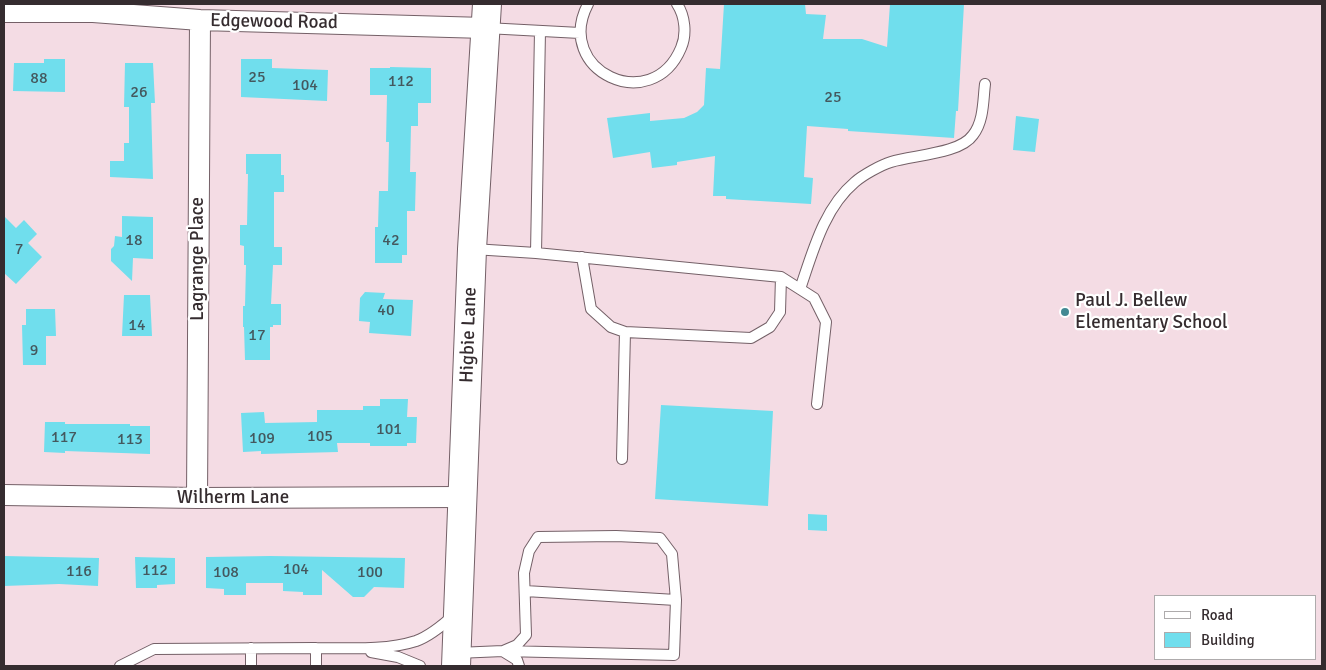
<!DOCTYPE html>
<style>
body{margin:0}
#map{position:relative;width:1326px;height:670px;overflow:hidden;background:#f4dce4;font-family:Signika,sans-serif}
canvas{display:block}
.frame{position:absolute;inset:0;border:5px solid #352c2f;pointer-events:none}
.legend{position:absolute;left:1154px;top:595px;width:162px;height:65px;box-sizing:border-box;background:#fff;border:1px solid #aeabac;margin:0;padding:6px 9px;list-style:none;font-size:15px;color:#352c2f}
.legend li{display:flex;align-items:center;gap:10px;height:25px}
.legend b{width:25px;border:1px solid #aeabac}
</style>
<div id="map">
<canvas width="1326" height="670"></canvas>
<div class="frame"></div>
<ul class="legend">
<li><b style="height:6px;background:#fff"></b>Road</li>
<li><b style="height:14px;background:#70deed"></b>Building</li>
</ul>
</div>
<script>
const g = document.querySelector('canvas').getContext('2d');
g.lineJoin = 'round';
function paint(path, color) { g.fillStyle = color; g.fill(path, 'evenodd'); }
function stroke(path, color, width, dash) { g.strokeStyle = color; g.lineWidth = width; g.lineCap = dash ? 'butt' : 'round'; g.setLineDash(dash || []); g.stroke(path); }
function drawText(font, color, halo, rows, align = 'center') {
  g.font = font + ' Signika,sans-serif'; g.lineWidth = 4.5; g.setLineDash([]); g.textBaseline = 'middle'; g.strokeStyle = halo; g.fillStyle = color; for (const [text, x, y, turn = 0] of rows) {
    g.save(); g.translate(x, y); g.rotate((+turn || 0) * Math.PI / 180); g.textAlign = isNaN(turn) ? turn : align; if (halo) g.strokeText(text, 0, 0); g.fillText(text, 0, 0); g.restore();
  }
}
paint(new Path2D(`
 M 724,4 L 805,4 L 806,14 L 826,15 L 823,39 L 862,39 L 887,47 L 890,4 L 964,4 L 958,111 L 956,111 L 954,138 L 848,131 L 848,129 L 807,126 L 804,177 L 813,178 L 811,204 L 726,199 L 726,196 L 713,196 L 715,156 L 677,162 L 677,165 L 652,168 L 650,152 L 613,158 L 607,118 L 650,113 L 650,121 L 684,118 L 697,112 L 704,105 L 706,68 L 720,69 Z
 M 44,59 L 65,59 L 65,92 L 13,91 L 14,63 L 44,63 Z
 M 241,59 L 272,59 L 272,68 L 328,70 L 327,101 L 241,97 Z
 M 125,63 L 153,63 L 155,103 L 151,103 L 153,179 L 110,177 L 110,161 L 124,161 L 124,143 L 129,143 L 129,107 L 124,107 Z
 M 390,67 L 431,68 L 431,103 L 418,103 L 418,126 L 411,126 L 410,172 L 416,172 L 415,211 L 407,211 L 407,255 L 402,255 L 402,263 L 375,263 L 375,227 L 378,227 L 379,191 L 388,191 L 389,142 L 386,142 L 387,95 L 370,95 L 370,68 L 390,68 Z
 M 1016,116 L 1039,119 L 1035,152 L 1013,150 Z
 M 246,154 L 281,154 L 281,175 L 284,175 L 284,192 L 274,192 L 274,247 L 282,247 L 282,265 L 273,265 L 271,304 L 281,304 L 281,325 L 273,325 L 273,327 L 270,327 L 270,360 L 245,360 L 244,327 L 243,327 L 243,306 L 245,306 L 246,265 L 244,265 L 244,246 L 240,245 L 240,225 L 247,225 L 248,174 L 246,174 Z
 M 4,216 L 16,228 L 24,220 L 37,234 L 28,243 L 42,257 L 16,284 L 4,273 Z
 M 122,216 L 153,217 L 153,259 L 133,258 L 132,281 L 111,261 L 111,249 L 114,246 L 115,236 L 122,237 Z
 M 365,292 L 385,293 L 383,299 L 413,300 L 411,336 L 369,333 L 370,322 L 359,321 L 360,298 Z
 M 124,295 L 150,295 L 152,336 L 122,336 Z
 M 26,309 L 55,309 L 56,336 L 46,336 L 46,365 L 23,365 L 22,325 L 26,325 Z
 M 380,399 L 408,399 L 407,417 L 417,417 L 416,443 L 407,443 L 407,446 L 370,446 L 370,443 L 337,443 L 338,452 L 261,454 L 261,451 L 243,452 L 241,413 L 264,412 L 265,423 L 317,422 L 317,410 L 363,410 L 363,406 L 380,406 Z
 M 661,405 L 773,411 L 768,506 L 655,499 Z
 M 45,422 L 65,422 L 65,424 L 130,424 L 130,426 L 150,426 L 150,454 L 65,451 L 65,453 L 44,452 Z
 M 808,514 L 827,515 L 827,531 L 808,530 Z
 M 4,556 L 99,558 L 98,586 L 59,584 L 4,586 Z
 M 270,556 L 405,558 L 404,588 L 374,587 L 364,597 L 353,597 L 322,570 L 322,595 L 303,595 L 303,592 L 283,591 L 283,583 L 246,583 L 246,595 L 224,595 L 224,589 L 206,588 L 206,557 Z
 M 135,557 L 175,558 L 175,584 L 157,585 L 157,588 L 136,588 Z`), '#70deed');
const lane = new Path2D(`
 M 588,4 C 553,71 652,117 681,48 C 687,34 685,16 677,4
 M 486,28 L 580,33
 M 473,249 L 536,253 L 781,277 L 814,298 L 826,322 L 817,404
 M 536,253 L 540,31
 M 582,257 L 591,309 L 611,327 L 625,332 L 751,338 L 770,327 L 780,312 L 781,277
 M 800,289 C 813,251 824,208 855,182 C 863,175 881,165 891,162 C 913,155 960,154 973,135 C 984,121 983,100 985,84
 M 622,459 L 625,332
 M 525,591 L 676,600
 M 316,648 C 348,648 385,651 416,641 C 430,636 443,625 454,615
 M 371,652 L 398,657 L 420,666
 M 504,652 L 517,660 L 519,666
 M 457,653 L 503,651 L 674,655 L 676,600 L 672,554 L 660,538 L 616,536 L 538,537 L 529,551 L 524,573 L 526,635 L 517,645 L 503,651
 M 120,666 L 154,649 L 316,648 L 316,666
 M 251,666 L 251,648`);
const street = new Path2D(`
 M 4,12 L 93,12 L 200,20 L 485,28
 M 4,495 L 197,498 L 462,497
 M 197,498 L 200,20`);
const secondary = new Path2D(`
 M 456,666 L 472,249 L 487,4`);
stroke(lane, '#746067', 12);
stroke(street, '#746067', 22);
stroke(secondary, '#746067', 30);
stroke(lane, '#fff', 10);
stroke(street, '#fff', 20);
stroke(secondary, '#fff', 28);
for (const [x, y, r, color] of [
 [1065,312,5,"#438993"]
]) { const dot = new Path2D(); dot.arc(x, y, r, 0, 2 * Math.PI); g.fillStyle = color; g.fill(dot); stroke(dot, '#fff', 2); }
drawText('16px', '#44585e', null, [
 ["25",257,78],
 ["88",39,79],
 ["112",401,82],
 ["104",305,86],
 ["26",139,93],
 ["25",833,98],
 ["18",134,241],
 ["42",391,241],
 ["7",19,250],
 ["40",386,311],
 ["14",137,326],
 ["17",257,336],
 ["9",34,351],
 ["101",389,430],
 ["105",320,437],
 ["117",64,438],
 ["109",262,439],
 ["113",130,440],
 ["104",296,570],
 ["112",155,571],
 ["116",79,572],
 ["108",226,573],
 ["100",370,573]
]);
drawText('19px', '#352c2f', '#fff', [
 ["Edgewood Road",274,22,1],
 ["Lagrange Place",198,259,-90],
 ["Higbie Lane",469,335,-88],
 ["Wilherm Lane",233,498]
]);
drawText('19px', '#352c2f', '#fff', [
 ["Paul J. Bellew",1075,301],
 ["Elementary School",1075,323]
], 'left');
</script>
